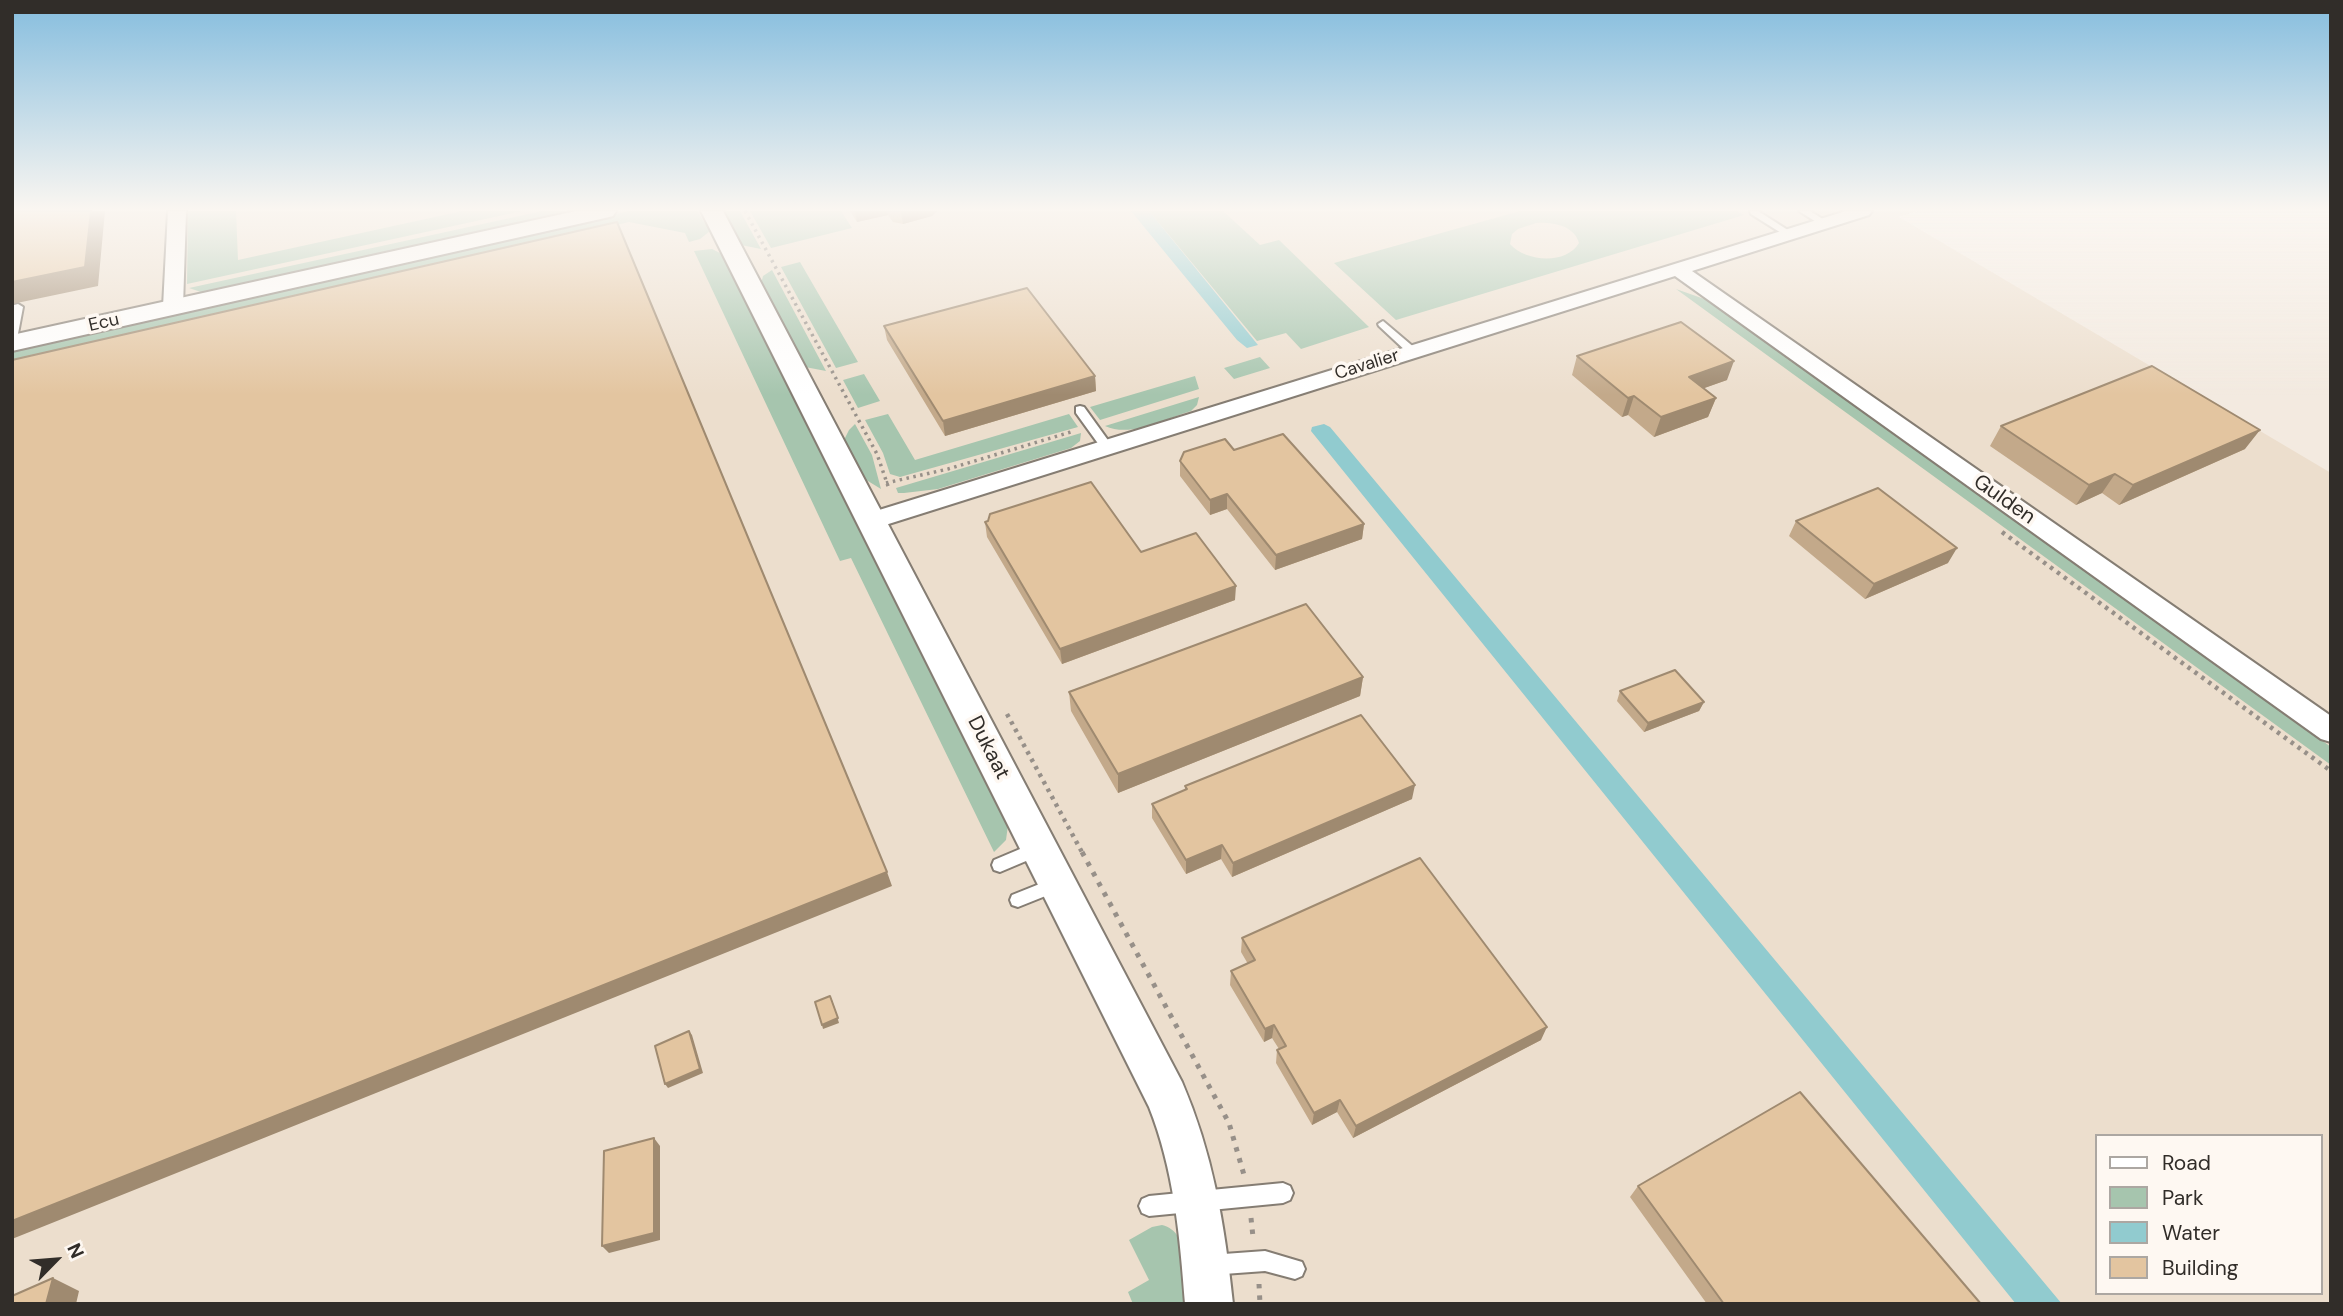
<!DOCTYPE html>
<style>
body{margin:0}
#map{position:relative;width:2343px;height:1316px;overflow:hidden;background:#f3eae0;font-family:"DM Sans",sans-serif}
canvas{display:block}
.frame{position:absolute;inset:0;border:14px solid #312d29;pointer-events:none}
.legend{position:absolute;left:2095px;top:1134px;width:228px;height:161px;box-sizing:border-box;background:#fef8f2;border:2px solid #aca7a2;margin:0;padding:9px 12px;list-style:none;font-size:21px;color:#312d29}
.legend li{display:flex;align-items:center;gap:14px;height:35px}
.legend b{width:35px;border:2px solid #aca7a2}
.north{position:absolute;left:21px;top:1225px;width:70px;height:70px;-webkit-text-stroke:5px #fef8f2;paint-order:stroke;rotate:65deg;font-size:19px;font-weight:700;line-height:28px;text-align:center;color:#312d29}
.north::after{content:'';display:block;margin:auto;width:24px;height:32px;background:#312d29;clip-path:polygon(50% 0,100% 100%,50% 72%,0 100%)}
</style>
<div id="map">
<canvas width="2343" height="1316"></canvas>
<div class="frame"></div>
<ul class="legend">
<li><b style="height:9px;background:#fff"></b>Road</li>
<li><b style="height:19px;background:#a6c5ae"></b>Park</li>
<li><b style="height:19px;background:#91cbcf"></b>Water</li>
<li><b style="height:19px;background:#e3c5a0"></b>Building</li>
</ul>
<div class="north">N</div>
</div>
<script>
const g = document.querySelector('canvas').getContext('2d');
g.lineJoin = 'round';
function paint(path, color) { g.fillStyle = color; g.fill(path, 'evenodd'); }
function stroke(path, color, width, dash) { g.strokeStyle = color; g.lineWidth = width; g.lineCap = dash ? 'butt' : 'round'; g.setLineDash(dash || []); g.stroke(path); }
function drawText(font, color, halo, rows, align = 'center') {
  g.font = font + ' "DM Sans",sans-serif'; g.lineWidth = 7; g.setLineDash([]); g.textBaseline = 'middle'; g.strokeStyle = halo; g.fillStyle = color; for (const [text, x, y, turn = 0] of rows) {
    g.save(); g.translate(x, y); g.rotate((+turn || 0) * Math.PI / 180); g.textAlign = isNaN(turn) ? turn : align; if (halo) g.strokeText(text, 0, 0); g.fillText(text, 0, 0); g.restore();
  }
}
paint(new Path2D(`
 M 12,211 L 1918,211 L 1899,217 L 2331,473 L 2331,1304 L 12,1304 ZM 2096,1136 L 2320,1136 L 2320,1293 L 2096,1293 Z`), '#ecdecd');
paint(new Path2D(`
 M 188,211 L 236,211 L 238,260 L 462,211 L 522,211 L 187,284 Z
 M 542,211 L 581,211 L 218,291 L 201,292 L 189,288 Z
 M 629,211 L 697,211 L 710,231 L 700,239 L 689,242 L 685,233 L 629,222 L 12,363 L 12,349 Z
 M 722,211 L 740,211 L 761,249 L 741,245 Z
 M 750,211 L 841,211 L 852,228 L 771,248 Z
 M 1149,211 L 1223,211 L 1260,245 L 1279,240 L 1369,327 L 1301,349 L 1286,333 L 1257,341 Z
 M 1520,211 L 1737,211 L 1744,215 L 1396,320 L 1334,263 ZM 1536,223 C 1552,222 1574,225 1579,243 C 1566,265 1526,262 1510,244 L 1512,234 L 1518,229 Z
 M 712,249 L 722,254 L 1008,825 L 1006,840 L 994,852 L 851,558 L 840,561 L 694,251 Z
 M 800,262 L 858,362 L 836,368 L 781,267 Z
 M 772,270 L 826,371 L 805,367 L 761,284 L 763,276 Z
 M 1676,289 L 1710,301 L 2331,747 L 2331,765 Z
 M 1260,357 L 1270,368 L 1234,379 L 1224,368 Z
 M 864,374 L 880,401 L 858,408 L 843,380 Z
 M 1195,376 L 1199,389 L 1100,420 L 1090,407 Z
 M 1199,397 L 1197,405 L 1191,411 C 1165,419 1131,438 1105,426 Z
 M 888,414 L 915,460 L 1069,414 L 1078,427 L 900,477 L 890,474 L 883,453 L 865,420 Z
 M 855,424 L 872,455 L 881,489 L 863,478 L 844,440 L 849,430 Z
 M 1081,433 L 1080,441 L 1071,448 L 938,489 L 904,493 L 898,493 L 896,488 Z
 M 1162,1225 C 1192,1232 1185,1279 1186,1304 L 1133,1304 L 1128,1292 L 1149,1280 L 1129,1240 L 1152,1227 Z`), '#a6c5ae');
paint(new Path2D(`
 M 1131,211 L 1149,211 L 1258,345 L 1247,348 L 1237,340 Z
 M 1324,424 L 1330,427 L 2062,1304 L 2016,1304 L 1311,431 L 1312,427 Z`), '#91cbcf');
const service = new Path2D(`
 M 1750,211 L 1758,211 L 1794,234 L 1786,236 L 1751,214 Z
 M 1799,211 L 1810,211 L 1829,223 L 1821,225 Z
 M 18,304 L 23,307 L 17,339 L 12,342 L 12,309 L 14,305 Z
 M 1383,321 L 1416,349 L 1416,353 L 1408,353 L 1379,326 L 1378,324 Z
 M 1080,406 L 1084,407 L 1110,443 L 1110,449 L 1102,449 L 1076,413 L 1076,407 Z
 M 1039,841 L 1045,843 L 1047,848 L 1045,853 L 1000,872 L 994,870 L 992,865 L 994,860 Z
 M 1057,877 L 1063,879 L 1065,884 L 1063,889 L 1018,907 L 1012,905 L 1010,900 L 1012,895 Z
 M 1283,1183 L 1290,1186 L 1293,1193 L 1290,1200 L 1283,1203 L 1149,1216 L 1142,1213 L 1139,1206 L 1142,1199 L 1149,1196 Z
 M 1265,1251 L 1302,1262 L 1305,1269 L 1302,1276 L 1295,1279 L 1265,1271 L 1210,1275 L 1203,1272 L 1200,1265 L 1203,1258 L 1210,1255 Z`);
const minor = new Path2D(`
 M 168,211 L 186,211 L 183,307 L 180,311 L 166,311 L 163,307 Z
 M 1846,211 L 1872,211 L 1869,215 L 1692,271 L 2331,716 L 2331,742 L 2321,739 L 1675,276 L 879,527 L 871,529 L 863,527 L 859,521 L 863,515 Z`);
const tertiary = new Path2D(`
 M 576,211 L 616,211 L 613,216 L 605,218 L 12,351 L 12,335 Z
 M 701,211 L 723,211 L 1182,1082 C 1213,1154 1225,1226 1233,1304 L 1185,1304 C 1180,1237 1174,1170 1149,1107 Z`);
stroke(service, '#857d73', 4);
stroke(minor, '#857d73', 4);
stroke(tertiary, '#857d73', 4);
stroke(new Path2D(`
 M 745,211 L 877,454 L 889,489
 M 886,483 L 948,469 L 1074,431`), '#979089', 3.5, [2.5, 4.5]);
stroke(new Path2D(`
 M 2002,532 L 2331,771
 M 1007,714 L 1083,854`), '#979089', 4.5, [3.5, 5]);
stroke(new Path2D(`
 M 1082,852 L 1229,1123 L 1244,1175
 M 1251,1218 L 1253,1237
 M 1259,1284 L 1260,1304`), '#979089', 5, [4.5, 7]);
paint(service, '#fff');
paint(minor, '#fff');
paint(tertiary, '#fff');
paint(new Path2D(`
 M 850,211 L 937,211 L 932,216 L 903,224 L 893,222 L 888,215 L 857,222 Z
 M 884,326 L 1095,376 L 1096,391 L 945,436 L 887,340 Z
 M 1577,356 L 1727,380 L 1704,388 L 1716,398 L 1708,417 L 1654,437 L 1628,415 L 1622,417 L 1572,375 Z
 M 2001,426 L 2245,449 L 2119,505 L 2102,493 L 2076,505 L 1990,446 Z
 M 1234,450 L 1364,524 L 1362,539 L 1275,570 L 1227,509 L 1210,515 L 1180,476 L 1180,461 Z
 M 1796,521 L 1948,563 L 1865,599 L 1789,536 Z
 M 985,522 L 1141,552 L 1235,600 L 1062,664 L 987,537 Z
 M 1363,677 L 1360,696 L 1118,793 L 1071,711 L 1069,692 Z
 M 1620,691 L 1704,702 L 1699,711 L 1644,732 L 1617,701 Z
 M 1185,786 L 1412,799 L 1232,877 L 1221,859 L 1186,874 L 1152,818 L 1152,804 L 1185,790 Z
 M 1242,938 L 1541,1040 L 1353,1138 L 1337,1112 L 1312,1125 L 1276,1063 L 1277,1050 L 1279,1049 L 1272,1038 L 1264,1042 L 1230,985 L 1231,971 L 1248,964 L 1241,952 Z
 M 1638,1186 L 1981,1304 L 1707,1304 L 1630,1197 Z`), '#c3a98a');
paint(new Path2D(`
 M 91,211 L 105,211 L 98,286 L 12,304 L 12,282 Z
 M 855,211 L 887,211 L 888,215 L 857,222 Z
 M 901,211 L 937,211 L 932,216 L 903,224 Z
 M 1734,361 L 1727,380 L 1682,396 L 1689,377 Z
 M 1095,376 L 1096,391 L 945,436 L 943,421 Z
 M 1634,396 L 1628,415 L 1622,417 L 1628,398 Z
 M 1716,398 L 1708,417 L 1654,437 L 1661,417 Z
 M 2260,430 L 2245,449 L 2119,505 L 2133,485 Z
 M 2115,474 L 2102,493 L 2076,505 L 2089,485 Z
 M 1227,494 L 1227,509 L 1210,515 L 1210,500 Z
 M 1364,524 L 1362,539 L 1275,570 L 1276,555 Z
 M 1957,548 L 1948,563 L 1865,599 L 1874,584 Z
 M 1236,586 L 1235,600 L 1062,664 L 1060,649 Z
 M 1363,677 L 1360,696 L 1118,793 L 1118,774 Z
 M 1704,702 L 1699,711 L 1644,732 L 1648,723 Z
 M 1415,785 L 1412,799 L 1232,877 L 1233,863 Z
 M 1222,845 L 1221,859 L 1186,874 L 1186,860 Z
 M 887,872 L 892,886 L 12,1239 L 12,1221 Z
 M 832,1000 L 839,1023 L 823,1029 L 822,1025 Z
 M 1274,1025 L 1272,1038 L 1264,1042 L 1265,1029 Z
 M 1547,1027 L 1541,1040 L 1353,1138 L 1356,1126 Z
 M 689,1031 L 692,1035 L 703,1073 L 668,1088 L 665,1084 Z
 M 1340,1100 L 1337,1112 L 1312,1125 L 1314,1113 Z
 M 654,1138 L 660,1146 L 660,1240 L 609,1253 L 602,1246 Z
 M 53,1278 L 79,1291 L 76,1304 L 46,1304 Z`), '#9f8a70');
const building = new Path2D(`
 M 12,211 L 91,211 L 85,267 L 12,282 Z
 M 617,222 L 887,872 L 12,1221 L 12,360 Z
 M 1027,288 L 1095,376 L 943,421 L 884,326 Z
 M 1681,322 L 1734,361 L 1689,377 L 1716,398 L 1661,417 L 1634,396 L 1628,398 L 1577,356 Z
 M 2152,366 L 2260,430 L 2133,485 L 2115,474 L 2089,485 L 2001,426 Z
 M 1283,434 L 1364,524 L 1276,555 L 1227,494 L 1210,500 L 1180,461 L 1184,452 L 1225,439 L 1234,450 Z
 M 1091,482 L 1141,552 L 1196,533 L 1236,586 L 1060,649 L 985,522 L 988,521 L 990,514 Z
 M 1878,488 L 1957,548 L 1874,584 L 1796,521 Z
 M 1306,604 L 1363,677 L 1118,774 L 1069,692 Z
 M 1675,670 L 1704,702 L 1648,723 L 1620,691 Z
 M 1361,715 L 1415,785 L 1233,863 L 1222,845 L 1186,860 L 1152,804 L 1187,789 L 1185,786 Z
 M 1420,858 L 1547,1027 L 1356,1126 L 1340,1100 L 1314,1113 L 1277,1050 L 1286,1046 L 1274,1025 L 1265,1029 L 1231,971 L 1255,960 L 1242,938 Z
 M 830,996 L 838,1018 L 822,1025 L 815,1002 Z
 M 689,1031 L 700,1069 L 665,1084 L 655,1046 Z
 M 1800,1092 L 1981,1304 L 1724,1304 L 1638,1186 Z
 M 654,1138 L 654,1233 L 602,1246 L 604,1151 Z
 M 53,1278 L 46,1304 L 12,1304 L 12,1296 Z`);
paint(building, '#e3c5a0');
stroke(building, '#9f8a70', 2);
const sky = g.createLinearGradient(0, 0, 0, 395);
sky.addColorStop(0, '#85bdde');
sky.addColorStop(0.53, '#faf6f1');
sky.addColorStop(1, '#faf6f100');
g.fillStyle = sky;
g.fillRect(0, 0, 2343, 395);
drawText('18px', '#312d29', '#fef8f2', [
 ["Ecu",104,323,-13],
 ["Cavalier",1367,365,-17]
]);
drawText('21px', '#312d29', '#fef8f2', [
 ["Gulden",2004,500,35],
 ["Dukaat",988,748,63]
]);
</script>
